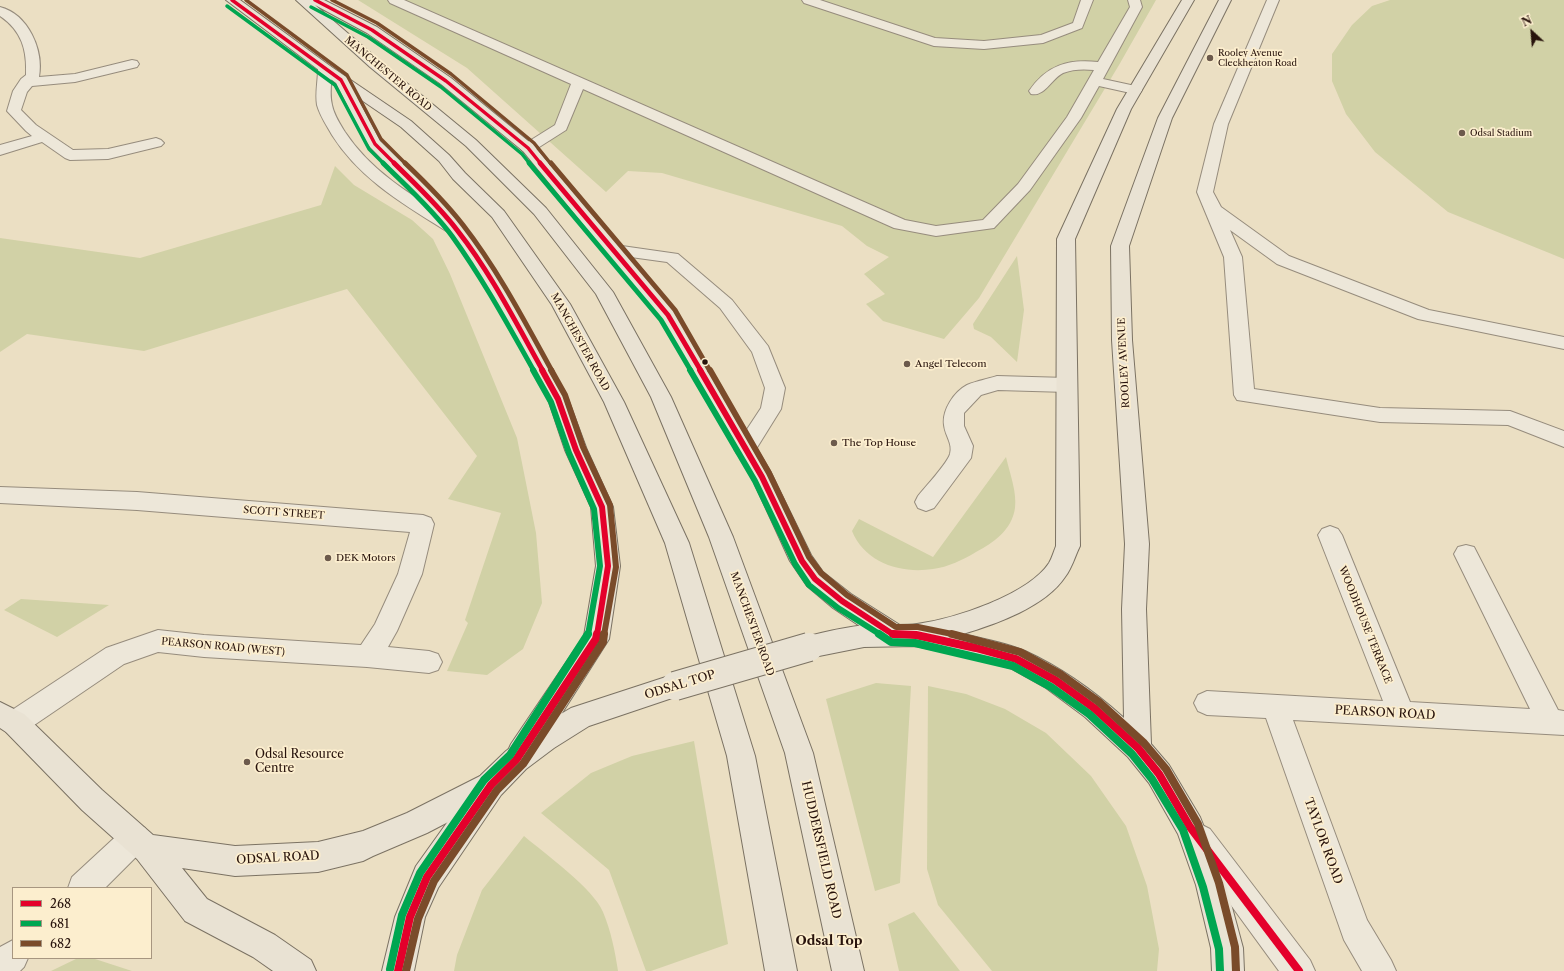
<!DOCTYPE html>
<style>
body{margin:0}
#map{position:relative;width:1564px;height:971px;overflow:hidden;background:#ebdfc3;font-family:"Libre Caslon Text",serif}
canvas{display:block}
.legend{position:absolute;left:12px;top:887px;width:140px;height:72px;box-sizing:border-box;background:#fceece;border:1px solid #a79680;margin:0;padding:5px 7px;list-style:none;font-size:12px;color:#28130c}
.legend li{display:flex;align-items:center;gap:8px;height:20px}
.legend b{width:20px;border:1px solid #a79680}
.north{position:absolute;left:1512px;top:12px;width:40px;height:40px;-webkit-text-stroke:3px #fceece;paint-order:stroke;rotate:334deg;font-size:11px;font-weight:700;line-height:16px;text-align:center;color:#28130c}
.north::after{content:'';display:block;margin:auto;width:14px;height:18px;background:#28130c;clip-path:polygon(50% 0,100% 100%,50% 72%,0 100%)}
</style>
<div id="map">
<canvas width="1564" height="971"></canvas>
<ul class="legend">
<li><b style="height:5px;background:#e4002b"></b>268</li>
<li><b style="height:5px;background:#00a651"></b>681</li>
<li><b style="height:5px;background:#7a4b2a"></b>682</li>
</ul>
<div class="north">N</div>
</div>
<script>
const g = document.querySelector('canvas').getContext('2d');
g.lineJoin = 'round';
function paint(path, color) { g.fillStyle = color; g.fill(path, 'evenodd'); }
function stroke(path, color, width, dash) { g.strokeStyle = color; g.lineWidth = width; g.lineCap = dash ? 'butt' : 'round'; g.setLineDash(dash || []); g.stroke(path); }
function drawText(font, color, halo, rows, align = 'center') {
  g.font = font + ' "Libre Caslon Text",serif'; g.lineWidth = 3.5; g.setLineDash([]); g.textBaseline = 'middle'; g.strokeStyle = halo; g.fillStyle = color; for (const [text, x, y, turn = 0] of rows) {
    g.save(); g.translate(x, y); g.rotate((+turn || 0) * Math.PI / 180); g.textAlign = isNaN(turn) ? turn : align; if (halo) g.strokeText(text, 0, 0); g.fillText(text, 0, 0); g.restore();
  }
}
paint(new Path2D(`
 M 358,0 L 1156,0 L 1119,65 L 979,298 L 944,339 L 883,321 L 866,304 L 885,294 L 864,274 L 889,257 L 867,246 L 842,226 L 662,173 L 628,171 L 606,192 L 467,68 Z
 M 1390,0 L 1564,0 L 1564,259 L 1448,212 L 1375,152 L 1346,114 L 1332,81 L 1332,54 L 1352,25 L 1372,6 Z
 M 335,166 L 354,185 L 412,220 L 433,239 L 450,274 L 517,438 L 536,533 L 542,603 L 523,649 L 487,675 L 447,671 L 468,623 L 465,620 L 501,513 L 448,499 L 477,456 L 347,289 L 144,351 L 27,334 L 0,352 L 0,238 L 140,258 L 321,205 Z
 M 1017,256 L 1024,310 L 1017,362 L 991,337 L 974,329 L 973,324 Z
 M 1006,457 C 1010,474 1017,492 1015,508 C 1012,530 993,543 976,552 C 963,560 948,567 933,569 C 901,574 865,563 852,531 L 859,519 L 933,557 Z
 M 21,599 L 109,605 L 57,637 L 4,610 Z
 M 876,683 L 911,686 L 900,883 L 875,891 L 826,699 Z
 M 928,686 L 966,694 L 1005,709 L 1046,733 L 1091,776 L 1126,826 L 1147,886 L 1159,949 L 1157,971 L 992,971 L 938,905 L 927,869 Z
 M 694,741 L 728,944 L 651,971 L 646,971 L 609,870 L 541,813 L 591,773 L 632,756 Z
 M 524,836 C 544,853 594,889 603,912 C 611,931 615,951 618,971 L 454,971 L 457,955 L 482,890 Z
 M 914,912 L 960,971 L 899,971 L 888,924 Z
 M 78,958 L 92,958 L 132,971 L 51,971 Z`), '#d1d1a6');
const minor = new Path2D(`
 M 388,0 L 404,0 L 905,220 L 936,226 L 983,220 L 1018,184 L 1067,117 L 1094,70 C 1084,69 1073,69 1063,73 C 1051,79 1045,97 1031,94 L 1029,91 C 1047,65 1068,59 1098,62 L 1130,7 L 1128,0 L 1140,0 L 1142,7 L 1103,79 L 1140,87 L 1142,90 L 1140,93 L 1135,94 L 1099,86 L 1081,118 L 1030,190 L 994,228 L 936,236 L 894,228 L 583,89 L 566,130 L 533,151 L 528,153 L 523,151 L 520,148 L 523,145 L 555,125 L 571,84 L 390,3 Z
 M 802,0 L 820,0 L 935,38 L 984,41 L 1041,35 L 1073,23 L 1081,0 L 1093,0 L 1082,28 L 1043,43 L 984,49 L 934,46 L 804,3 Z
 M 1267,0 L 1279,0 L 1228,124 L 1213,192 L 1221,207 L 1289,256 L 1429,310 L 1564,337 L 1564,349 L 1418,319 L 1277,264 L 1230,230 L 1242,257 L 1254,389 L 1380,408 L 1510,411 L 1564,431 L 1564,447 L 1508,425 L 1380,422 L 1237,400 L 1234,395 L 1224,257 L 1197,192 L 1214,124 Z
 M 0,7 C 28,14 44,50 39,77 L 75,74 L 132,60 L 137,61 L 139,64 L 137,67 L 75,82 L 32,86 L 27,92 L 21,110 L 36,125 L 73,150 L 108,149 L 156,138 L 161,140 L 164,143 L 161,146 L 108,159 L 70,160 L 65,158 L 42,142 L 0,155 L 0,145 L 32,136 L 26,131 L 7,111 L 13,91 L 21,79 L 26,75 C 27,50 22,31 0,16 Z
 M 325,65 L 330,66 L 332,69 C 332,81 329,93 332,105 C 334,115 340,124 345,132 C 374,176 420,200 463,226 L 465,230 L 463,234 L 457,235 L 451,234 C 407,206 361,181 332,135 C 327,126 320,116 317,105 C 315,93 318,81 318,69 L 320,66 Z
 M 615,245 L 678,254 L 732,300 L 768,346 L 785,388 L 781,409 L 753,454 L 745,457 L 737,454 L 734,449 L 761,408 L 765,388 L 752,352 L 720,308 L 667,262 L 609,254 L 606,250 L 609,246 Z
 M 997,376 L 1067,378 L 1074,380 L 1077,385 L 1074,390 L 1067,392 L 998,390 L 981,395 L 964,413 L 964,426 L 973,446 L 971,458 L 934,508 L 926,511 L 918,508 L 915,502 L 918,496 C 925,487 947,464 950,454 C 953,443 945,436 944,425 C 942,410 954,392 967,385 C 976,381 988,379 997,376 Z
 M 0,487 L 137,492 L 423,515 L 431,518 L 434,524 L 422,574 L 397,631 L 388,647 L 429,651 L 438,654 L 442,662 L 438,670 L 429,673 L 367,667 L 204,657 L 158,652 L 124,664 L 24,732 L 15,735 L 6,732 L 2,723 L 6,714 L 106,648 L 158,630 L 204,635 L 361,645 L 375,624 L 398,574 L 410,532 L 137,510 L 0,503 Z
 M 1330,526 L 1338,529 L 1342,535 L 1410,702 L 1530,709 L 1454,554 L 1458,547 L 1466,545 L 1474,547 L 1558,710 L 1564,711 L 1564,735 L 1293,720 L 1367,920 L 1391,960 L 1396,971 L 1362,971 L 1344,940 L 1266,718 L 1207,715 L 1198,711 L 1194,703 L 1198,695 L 1207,691 L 1383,701 L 1318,535 L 1322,529 Z
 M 135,823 L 145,828 L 150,838 L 145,848 L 105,888 L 68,888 L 72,877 L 125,828 Z
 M 1200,824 L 1210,829 L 1310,960 L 1315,971 L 1279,971 L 1190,849 L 1185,839 L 1190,829 Z
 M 13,940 L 13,958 L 28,958 L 24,967 L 20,971 L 0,971 L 0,947 Z`);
const major = new Path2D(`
 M 226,0 L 240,0 L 330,66 L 411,121 L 449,155 L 465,173 L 504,211 L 570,304 L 624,402 L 689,543 L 755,756 L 797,971 L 765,971 L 727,756 L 665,543 L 604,402 L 552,305 L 492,217 L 453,179 L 439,161 L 401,127 L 357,97 L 380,141 L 439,199 L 463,226 L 508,292 L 568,399 L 587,450 L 613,507 L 620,566 L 609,639 L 531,762 L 521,766 L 511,762 L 507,753 L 511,744 L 584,636 L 596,566 L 591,507 L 565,450 L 548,399 L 490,292 L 451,233 L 427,205 L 370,147 L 362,135 L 336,83 Z
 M 296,0 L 324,0 L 377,27 L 451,78 L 533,145 L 675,311 L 770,471 L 811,555 L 823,572 L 851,594 L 903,627 L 907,635 L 903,643 L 894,646 L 885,643 L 833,608 L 807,586 L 790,561 L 752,478 L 660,318 L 523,151 L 441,84 L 367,33 L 315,5 L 380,61 L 476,140 L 546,208 L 613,292 L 671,397 L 733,537 L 813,753 L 864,971 L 832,971 L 785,753 L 709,537 L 651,397 L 596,294 L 534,214 L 466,146 L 370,67 Z
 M 0,702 L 24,714 L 102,790 L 153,835 L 235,846 L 318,842 L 363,831 L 407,813 L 490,771 L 500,775 L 504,785 L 500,795 L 427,833 L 373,856 L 363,861 L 318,872 L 235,876 L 182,868 L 207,899 L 275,935 L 311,960 L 316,971 L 273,971 L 253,957 L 185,921 L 137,859 L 82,810 L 6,732 L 0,728 Z`);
const highway = new Path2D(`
 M 1182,0 L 1194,0 L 1131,109 L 1075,239 L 1080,546 C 1075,556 1072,568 1065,577 C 1045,607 996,624 963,634 C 984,639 1006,643 1025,651 C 1062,668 1094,691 1124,718 L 1122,609 L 1125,544 L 1112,340 L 1111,246 L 1158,118 L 1219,0 L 1231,0 L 1172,118 L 1129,246 L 1132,340 L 1149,544 L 1146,609 L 1151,744 L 1169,765 L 1200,817 L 1204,827 L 1226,885 L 1243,948 L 1244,971 L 1212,971 L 1211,948 L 1196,885 L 1178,834 L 1149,783 L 1128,757 L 1085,717 L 1046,688 L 1010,668 L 976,659 L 916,646 L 864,647 L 809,658 L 800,655 L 796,647 L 800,639 C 817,633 847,627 865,625 C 882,624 900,626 917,624 C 954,619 1028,595 1049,563 C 1052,558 1054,551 1056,546 L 1057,239 L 1117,109 Z
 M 675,674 L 684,678 L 688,686 L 684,694 L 589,726 L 554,748 L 526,769 L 501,795 L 438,888 L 425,917 L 414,971 L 382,971 L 395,917 L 416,866 L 481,775 L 506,751 L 534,730 L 571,708 Z`);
stroke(minor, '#968c7d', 2);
stroke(major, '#7b7263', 2);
stroke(highway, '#7b7263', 2);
paint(minor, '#ede7d9');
paint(major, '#e9e2d3');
paint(highway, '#e9e2d3');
const highwayBridge = new Path2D(`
 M 675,686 L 809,647`);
stroke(highwayBridge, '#7b7263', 30, []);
stroke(highwayBridge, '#e9e2d3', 28);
stroke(new Path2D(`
 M 232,0 L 341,80 L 375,144 L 395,164
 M 315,0 L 372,30 L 446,81 L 528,148 L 541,164`), '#e4002b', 3.5);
stroke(new Path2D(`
 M 394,163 C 415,184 438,205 457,230 C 491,273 516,323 543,371
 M 540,163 L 668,315 L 701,371`), '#e4002b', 5);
stroke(new Path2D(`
 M 542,370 L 558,399 L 576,450 L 602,507 L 608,566 L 597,635
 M 700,370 L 762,477 L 802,561 L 815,579 L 842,601 L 894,635 L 918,635`), '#e4002b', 6);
stroke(new Path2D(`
 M 893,634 L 916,635 L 976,648 L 1016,659 L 1055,680 L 1094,708 L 1138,748 L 1159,774 L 1190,827 L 1299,971
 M 398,971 L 410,917 L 427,877 L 491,785 L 516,760 L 596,639 L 597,634`), '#e4002b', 8);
stroke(new Path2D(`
 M 227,6 L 335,85 L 369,149 L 384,164
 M 311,7 L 368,37 L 441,87 L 522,154 L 530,164`), '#00a651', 3.5);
stroke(new Path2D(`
 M 383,163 C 406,186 432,209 452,236 C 483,279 508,325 534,371
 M 529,163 L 661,320 L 691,371`), '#00a651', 5);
stroke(new Path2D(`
 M 533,370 L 551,402 L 569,453 L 594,509 L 600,566 L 588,635
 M 690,370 L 755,481 L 795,564 L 809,585 L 838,608 L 881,635`), '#00a651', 6);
stroke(new Path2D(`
 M 879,634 L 891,642 L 915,643 L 1013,666 L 1051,687 L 1089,714 L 1132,754 L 1152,779 L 1183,830 L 1203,887 L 1219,949 L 1220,971
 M 390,969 L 402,915 L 420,873 L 484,780 L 510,755 L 588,634`), '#00a651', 8);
stroke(new Path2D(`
 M 246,0 L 347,75 L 381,139 L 406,164
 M 332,0 L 377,23 L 451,74 L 534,143 L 551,164`), '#7a4b2a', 3.5);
stroke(new Path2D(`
 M 405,163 C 426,183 446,203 463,225 C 498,270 525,322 552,371
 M 551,163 L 675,310 L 710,371`), '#7a4b2a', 5);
stroke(new Path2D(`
 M 551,370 L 565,395 L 583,447 L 610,505 L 616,567 L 604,635
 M 710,370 L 769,473 L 809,557 L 821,573 L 847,595 L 896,627 L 918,627 L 957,635`), '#7a4b2a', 6);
stroke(new Path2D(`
 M 952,634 L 1020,652 L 1060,674 L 1099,702 L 1144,743 L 1166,769 L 1198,824 L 1219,883 L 1235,947 L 1236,971
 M 406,971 L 418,919 L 434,881 L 497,790 L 523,764 L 603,642 L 604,634`), '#7a4b2a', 8);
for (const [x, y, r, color] of [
 [1210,58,4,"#6c5a4c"],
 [1462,133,4,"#6c5a4c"],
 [705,362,3.5,"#28130c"],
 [907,364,4,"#6c5a4c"],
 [834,443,4,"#6c5a4c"],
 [328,558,4,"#6c5a4c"],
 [247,762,4,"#6c5a4c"]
]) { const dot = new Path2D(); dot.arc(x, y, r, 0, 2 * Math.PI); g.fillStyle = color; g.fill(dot); stroke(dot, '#fceece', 1.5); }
drawText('9px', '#28130c', '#fceece', [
 ["Rooley Avenue",1218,53],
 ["Cleckheaton Road",1218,63],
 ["Odsal Stadium",1470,133]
], 'left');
drawText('10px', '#28130c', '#fceece', [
 ["MANCHESTER ROAD",388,74,40],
 ["MANCHESTER ROAD",580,342,61],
 ["ROOLEY AVENUE",1124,363,-93],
 ["SCOTT STREET",284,513,4],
 ["MANCHESTER ROAD",752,624,70],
 ["WOODHOUSE TERRACE",1365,625,68],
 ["PEARSON ROAD (WEST)",223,647,5]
]);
drawText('10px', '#28130c', '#fceece', [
 ["Angel Telecom",915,364],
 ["The Top House",842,443],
 ["DEK Motors",336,558]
], 'left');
drawText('12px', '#28130c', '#fceece', [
 ["ODSAL TOP",680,685,-17],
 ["PEARSON ROAD",1385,713,3],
 ["TAYLOR ROAD",1323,841,70],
 ["HUDDERSFIELD ROAD",821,850,77],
 ["ODSAL ROAD",278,858,-3]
]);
drawText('12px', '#28130c', '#fceece', [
 ["Odsal Resource",255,755],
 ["Centre",255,769]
], 'left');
drawText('bold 13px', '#28130c', '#fceece', [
 ["Odsal Top",829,941]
]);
</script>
